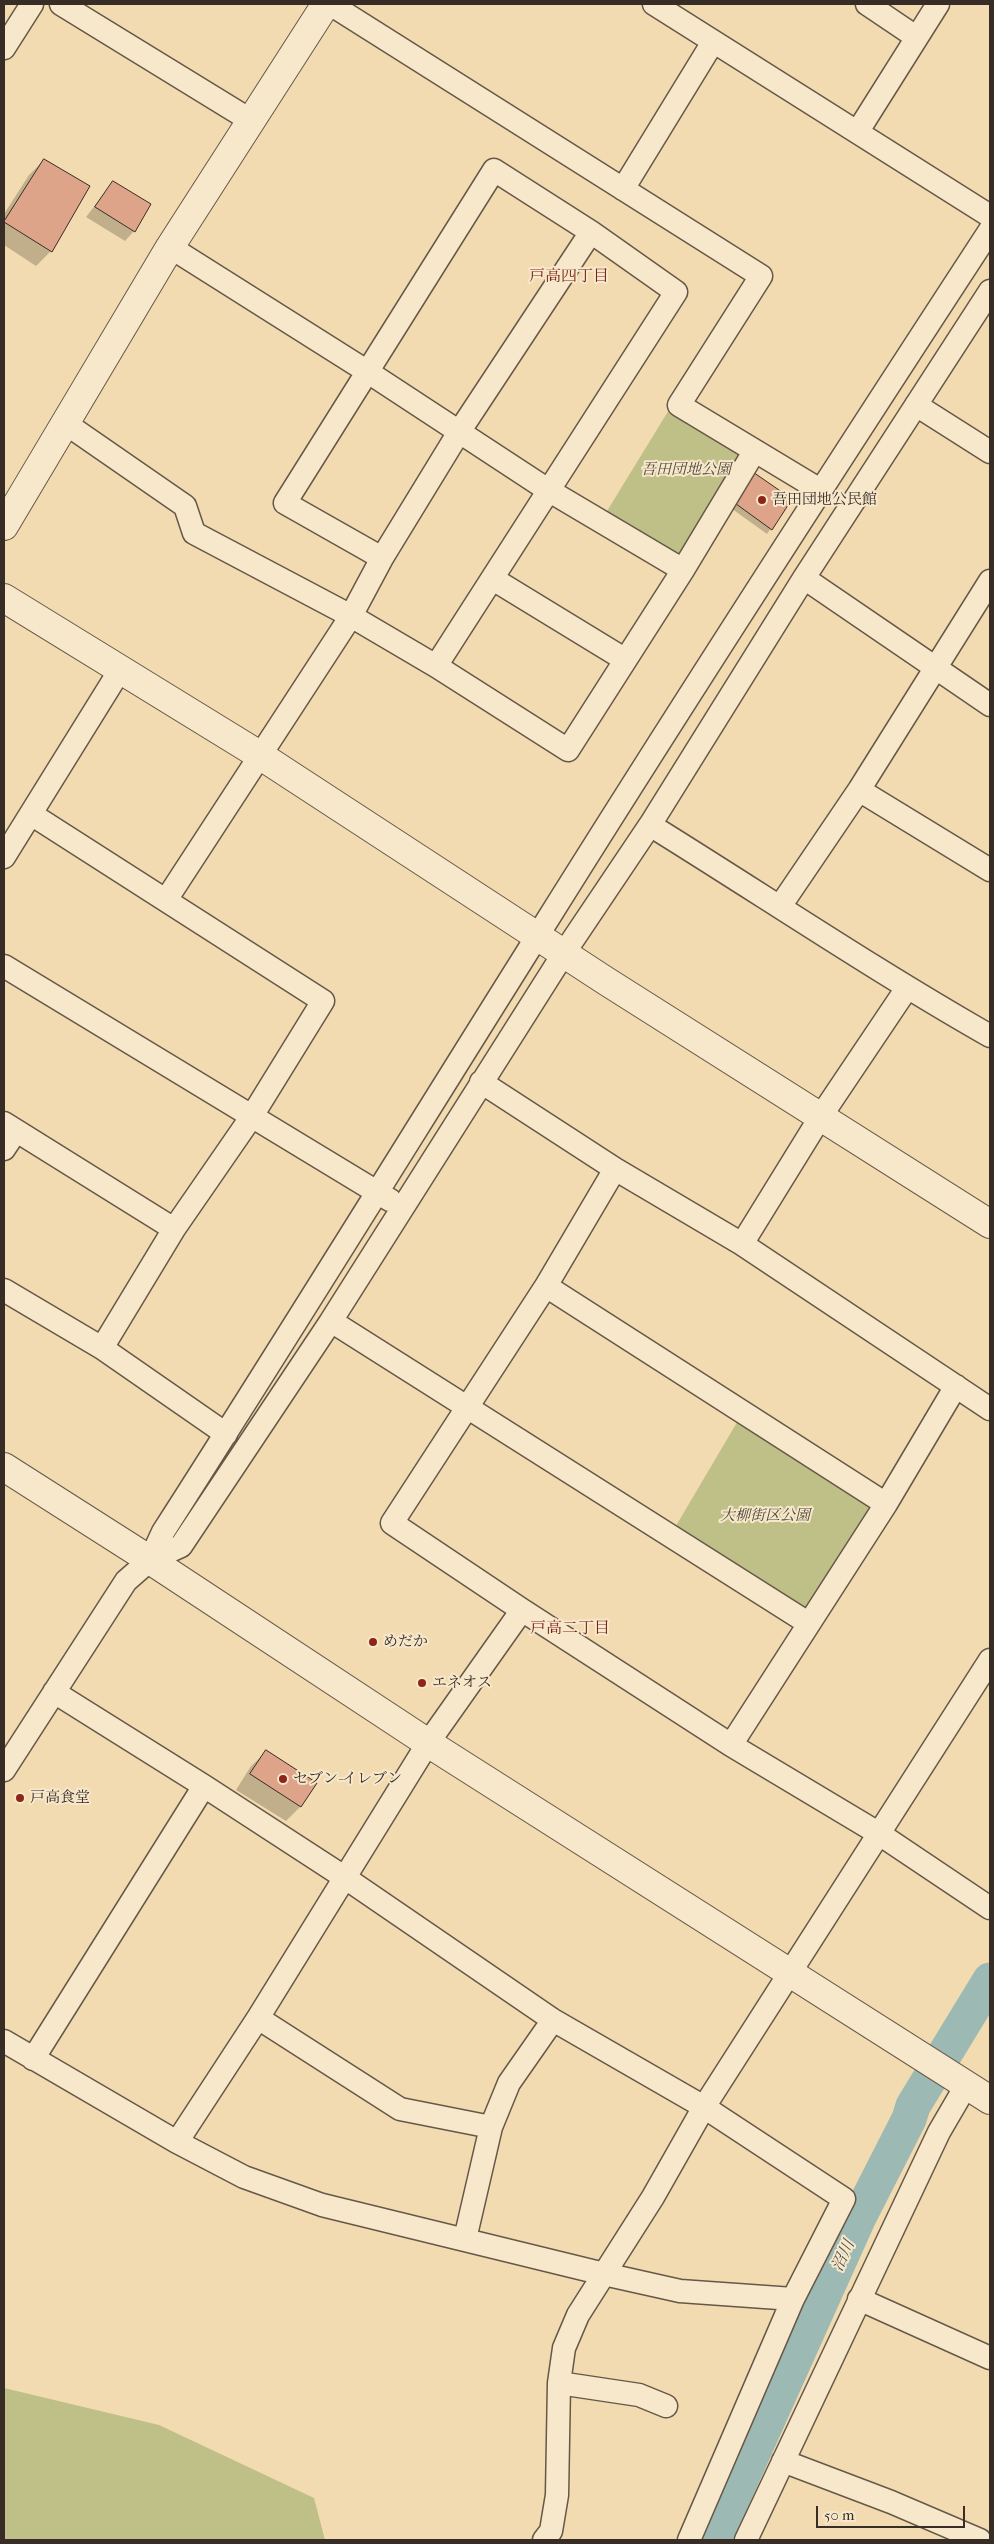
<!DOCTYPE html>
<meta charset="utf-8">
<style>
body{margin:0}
#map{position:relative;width:994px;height:2544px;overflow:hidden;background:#f2dbb0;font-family:"IM FELL French Canon",serif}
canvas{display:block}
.frame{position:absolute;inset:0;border:5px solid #382c26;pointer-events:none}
.scale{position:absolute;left:816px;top:2506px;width:149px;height:22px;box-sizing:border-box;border:2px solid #382c26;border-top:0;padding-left:6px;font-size:15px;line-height:18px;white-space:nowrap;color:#382c26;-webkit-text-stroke:4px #f7e8cc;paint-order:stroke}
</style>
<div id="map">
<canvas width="994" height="2544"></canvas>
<div class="frame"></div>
<div class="scale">50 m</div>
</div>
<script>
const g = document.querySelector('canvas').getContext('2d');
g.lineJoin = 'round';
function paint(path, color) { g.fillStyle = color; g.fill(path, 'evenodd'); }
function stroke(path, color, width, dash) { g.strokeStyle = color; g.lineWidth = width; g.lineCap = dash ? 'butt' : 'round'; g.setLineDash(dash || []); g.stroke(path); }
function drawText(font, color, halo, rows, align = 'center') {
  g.font = font + ' "IM FELL French Canon","Noto Serif JP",serif'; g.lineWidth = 4; g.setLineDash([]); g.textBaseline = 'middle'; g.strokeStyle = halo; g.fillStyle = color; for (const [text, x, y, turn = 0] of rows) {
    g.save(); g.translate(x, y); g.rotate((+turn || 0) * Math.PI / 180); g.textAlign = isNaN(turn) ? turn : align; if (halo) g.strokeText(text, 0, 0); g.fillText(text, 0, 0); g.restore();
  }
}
paint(new Path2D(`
 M 672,405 L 752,456 L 680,562 L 604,516 Z
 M 739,1419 L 871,1505 L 800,1618 L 670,1536 Z
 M 4,2388 L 159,2425 L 314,2498 L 325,2540 L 4,2540 Z`), '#bfbf88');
paint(new Path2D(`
 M 44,160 L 51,251 L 36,266 L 4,245 L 4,214 L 29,175 Z
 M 113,182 L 134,231 L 125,241 L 86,217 Z
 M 745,476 L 790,500 L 767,534 L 728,506 Z
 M 266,1752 L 300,1807 L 286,1821 L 236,1790 L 251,1766 Z`), '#0003');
stroke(new Path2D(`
 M 714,2540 L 859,2217 L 909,2119 L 913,2106 L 990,1980`), '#9db9b3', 35);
const building = new Path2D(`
 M 44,159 L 90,186 L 52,252 L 4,222 Z
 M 113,181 L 151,204 L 135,232 L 95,207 Z
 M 750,470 L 792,499 L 772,530 L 732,501 Z
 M 266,1750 L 317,1783 L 301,1807 L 250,1774 Z`);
paint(building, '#dea489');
stroke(building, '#382c26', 1);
const minor = new Path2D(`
 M 61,4 L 250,120
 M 330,4 L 761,276 L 679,405 L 820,490
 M 654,4 L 990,216
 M 867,4 L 916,37
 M 4,48 L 32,4
 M 858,131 L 938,4
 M 623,189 L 713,42
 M 170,247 L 368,372 L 548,490 L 683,570
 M 916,405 L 990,452
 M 65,423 L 185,506 L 194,533 L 351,616 L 436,666 L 568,750 L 683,570 L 754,452
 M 382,558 L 285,503 L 494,170 L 591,232 L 676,292 L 436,666
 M 804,578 L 990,705
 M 493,579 L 624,659
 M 859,790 L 990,870
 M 31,814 L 323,1001 L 252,1116 L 174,1229 L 102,1348
 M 650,825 C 763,895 874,970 990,1036
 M 4,857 L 120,670
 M 166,900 L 351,616 L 382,558 L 459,432 L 591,232
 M 781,905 L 859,790 L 990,581
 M 4,966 L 390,1200
 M 481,1082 L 615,1169 L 742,1244 L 990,1409
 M 4,1123 L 174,1229
 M 4,1149 L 16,1131
 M 615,1169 L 546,1286 L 392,1523 L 522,1610 L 731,1745 L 878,1833 L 990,1908
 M 742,1244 L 821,1116 L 907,988
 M 546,1286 L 886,1504
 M 4,1290 L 102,1348 L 226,1434
 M 331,1321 L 808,1623
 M 150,1560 L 163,1532 C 290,1334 413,1134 538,935 C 686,698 838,463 990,230
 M 54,1692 L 204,1786 L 344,1877 L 553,2020 L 704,2107 L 844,2199 L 793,2299 L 689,2540
 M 731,1745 L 886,1504 L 956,1386
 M 4,1770 L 126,1581 L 150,1560 L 181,1546 L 331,1321 L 564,953 L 650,825 L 804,578 L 990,291
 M 258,2018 L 400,2109 L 491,2127
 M 4,2041 L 177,2142 L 244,2177 L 322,2205 L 604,2274 L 680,2291 L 793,2299
 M 33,2059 L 204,1786
 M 177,2142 L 258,2018 L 428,1743 L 522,1610
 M 465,2239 L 491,2127 L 509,2083 L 553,2020
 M 859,2299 L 990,2358
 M 559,2383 L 639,2395 L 666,2406
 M 783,2461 L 891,2502 L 980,2540
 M 544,2540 L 551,2531 L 557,2495 L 559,2383 L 564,2348 L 578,2315 L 653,2197 L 704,2107 L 990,1660
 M 746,2540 L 939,2132 L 967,2084`);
const tertiary = new Path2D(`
 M 4,526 L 170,247 L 326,4
 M 4,598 L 261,756 L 606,981 L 990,1224
 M 4,1467 L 150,1560 L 428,1743 L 990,2100`);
stroke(minor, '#665848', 25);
stroke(tertiary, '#665848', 30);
stroke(minor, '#f7e8cc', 22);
stroke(tertiary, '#f7e8cc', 28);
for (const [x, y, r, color] of [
 [762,500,5,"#8f2418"],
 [373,1642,5,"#8f2418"],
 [422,1683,5,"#8f2418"],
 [283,1779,5,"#8f2418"],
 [20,1798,5,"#8f2418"]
]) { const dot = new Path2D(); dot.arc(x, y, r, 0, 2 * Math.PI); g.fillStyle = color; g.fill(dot); stroke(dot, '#f7e8cc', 2); }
drawText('italic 15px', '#53493a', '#f7e8cc', [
 ["吾田団地公園",686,470],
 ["大柳街区公園",765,1516]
]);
drawText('15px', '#382c26', '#f7e8cc', [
 ["吾田団地公民館",772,500],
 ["めだか",383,1642],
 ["エネオス",432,1683],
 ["セブン-イレブン",293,1779],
 ["戸高食堂",30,1798]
], 'left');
drawText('16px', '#7a1f14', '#f7e8cc', [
 ["戸高四丁目",569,277],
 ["戸高二丁目",570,1629]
]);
drawText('italic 16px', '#514f49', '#f7e8cc', [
 ["沼川",844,2256,-65]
]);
</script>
